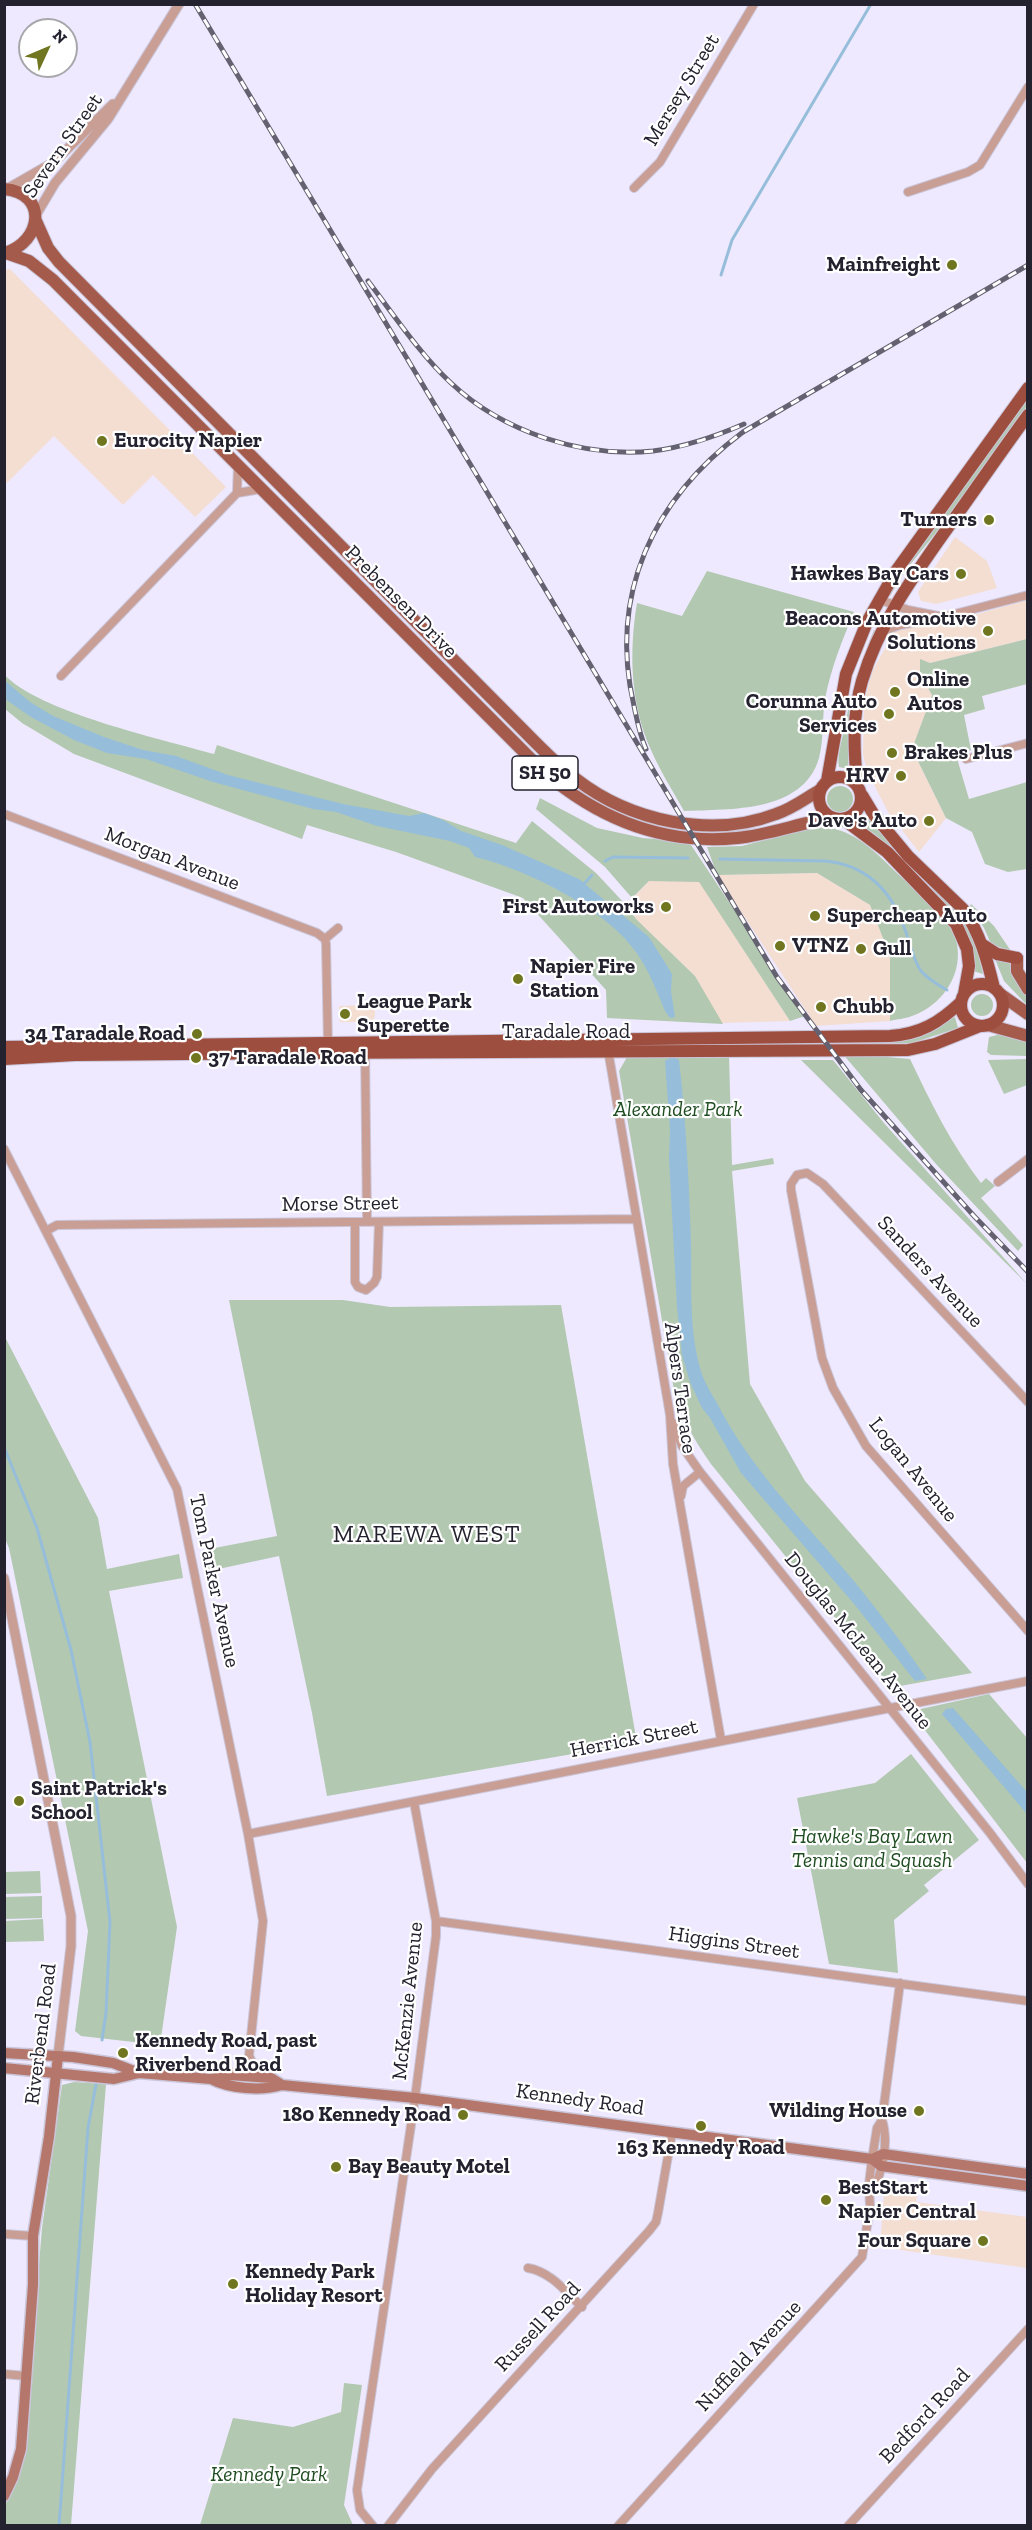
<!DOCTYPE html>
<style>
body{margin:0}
#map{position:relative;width:1032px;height:2530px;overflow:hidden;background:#eee9fe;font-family:"Zilla Slab",serif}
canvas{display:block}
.frame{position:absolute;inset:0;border:6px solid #24222e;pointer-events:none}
.north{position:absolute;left:18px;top:18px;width:60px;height:60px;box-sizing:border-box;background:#fff;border:2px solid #a7a7ab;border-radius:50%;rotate:46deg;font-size:16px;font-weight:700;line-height:24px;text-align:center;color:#24222e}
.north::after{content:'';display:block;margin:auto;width:21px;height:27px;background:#6f761f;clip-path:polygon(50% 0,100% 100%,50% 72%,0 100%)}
</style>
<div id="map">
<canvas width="1032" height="2530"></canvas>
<div class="frame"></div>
<div class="north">N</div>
</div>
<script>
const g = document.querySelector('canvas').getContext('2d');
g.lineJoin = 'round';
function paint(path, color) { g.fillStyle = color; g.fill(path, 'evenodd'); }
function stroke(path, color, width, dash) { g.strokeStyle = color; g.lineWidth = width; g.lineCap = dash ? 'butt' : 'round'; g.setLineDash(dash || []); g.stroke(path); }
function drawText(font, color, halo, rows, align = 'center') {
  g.font = font + ' "Zilla Slab",serif'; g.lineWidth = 4.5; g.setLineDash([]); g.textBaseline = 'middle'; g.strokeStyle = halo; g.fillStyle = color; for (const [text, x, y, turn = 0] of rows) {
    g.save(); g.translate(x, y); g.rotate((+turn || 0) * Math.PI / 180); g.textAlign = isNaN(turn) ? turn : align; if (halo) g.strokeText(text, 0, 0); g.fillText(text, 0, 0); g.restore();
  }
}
paint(new Path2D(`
 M 10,269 L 226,487 L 195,517 L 153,475 L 123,505 L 54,436 L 7,483 L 5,480 L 4,270 Z
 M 955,537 L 987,561 L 997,588 L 936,604 L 921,601 L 918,592 Z
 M 1027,600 L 1027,639 L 930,663 L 921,660 L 920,674 L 932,695 L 912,749 L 946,818 L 919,852 L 888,812 L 867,771 L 863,754 L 864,702 L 873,670 L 899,623 L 932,627 Z
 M 817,873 L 870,905 L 890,956 L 890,1021 L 816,1026 L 717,875 Z
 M 649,881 L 699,881 L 790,1021 L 721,1023 L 695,976 L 636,919 L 626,905 Z
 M 375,1000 L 375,1016 L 372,1022 L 340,1022 L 339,1006 L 371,1005 Z
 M 888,2179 L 917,2189 L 919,2191 L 916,2202 L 1027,2217 L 1027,2268 L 880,2247 L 885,2181 Z`), '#f4ddd1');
paint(new Path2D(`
 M 1027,396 L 1027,406 L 955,509 L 905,571 L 890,596 L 888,594 L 903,570 Z
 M 707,571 L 854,612 C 842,641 831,668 825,699 C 822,718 824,739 819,758 C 803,813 730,809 684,811 C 673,791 660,771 651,750 C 630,704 629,651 637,603 L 682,616 Z
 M 874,630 L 876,631 C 867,653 856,675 852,698 C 848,722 849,746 848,769 L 839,767 C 837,757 841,744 843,734 C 850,698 859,665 874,630 Z
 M 1027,639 L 1027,684 L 982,696 L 985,709 L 964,715 L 971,750 L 956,755 L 969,799 L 1027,782 L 1027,869 L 1008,872 L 985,864 L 972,832 L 946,818 L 912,749 L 932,695 L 920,674 L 920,659 L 930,663 Z
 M 4,674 C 36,711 164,740 214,754 L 217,745 L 516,843 L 532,821 L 596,873 L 626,905 L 636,919 L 695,976 L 723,1024 L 607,1018 L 606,990 L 523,898 L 396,852 L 307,825 L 302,839 L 74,754 L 22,723 L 5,709 Z
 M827 799a13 13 0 1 1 26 0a13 13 0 1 1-26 0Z
 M 540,798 L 597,828 L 643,838 L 689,842 L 805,1016 L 790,1021 L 699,882 L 649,881 L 632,898 L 605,867 L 536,809 Z
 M 866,817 C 875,822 888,843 896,852 C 938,897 971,908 983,974 L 973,971 L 971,944 L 960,919 L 876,835 L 859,823 Z
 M 827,827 C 859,833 877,854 899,875 C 916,890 934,904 948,923 C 972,958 950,1003 912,1016 C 905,1019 897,1019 890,1021 L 890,956 L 870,905 L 817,873 L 717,875 L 707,847 L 742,846 L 800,831 Z
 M 971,904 L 994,926 L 1011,951 L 991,944 L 984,928 L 970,906 Z
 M 995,959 L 1011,964 L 1027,995 L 1027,1005 L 1004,981 Z
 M971 1005a11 11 0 1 1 22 0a11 11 0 1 1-22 0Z
 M 955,1017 L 958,1028 L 912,1043 L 830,1045 L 830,1042 L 893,1041 Z
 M 1001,1034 L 1027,1042 L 1027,1056 L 991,1055 L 987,1052 L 989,1037 Z
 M 842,1053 L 910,1059 C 931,1103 951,1144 981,1183 L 986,1178 L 995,1186 L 981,1198 L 1023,1245 L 1018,1251 L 936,1164 Z
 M 729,1055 L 732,1165 L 773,1158 L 774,1164 L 732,1171 L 750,1384 L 805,1481 L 972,1673 L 900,1686 L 886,1681 L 711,1464 C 694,1440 682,1418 674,1390 L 619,1071 L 627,1057 Z
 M 1027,1059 L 1027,1085 L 1004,1094 L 988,1060 Z
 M 801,1060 L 833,1060 L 884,1123 L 1027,1284 Z
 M 229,1300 L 343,1300 L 390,1307 L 561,1305 L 637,1743 L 327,1796 L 312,1713 L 279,1556 L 209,1571 L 204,1550 L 277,1536 Z
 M 4,1335 L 98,1518 L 107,1569 L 179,1554 L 183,1578 L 109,1591 L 177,1927 L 160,2045 L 81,2036 L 75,2031 L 88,1931 L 9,1548 L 5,1539 Z
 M 989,1694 L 1027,1738 L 1027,1863 L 914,1716 L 916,1710 Z
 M 911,1754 L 979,1840 L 924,1885 L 929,1891 L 894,1920 L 898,1973 L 829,1964 L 797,1798 L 875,1783 Z
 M 40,1871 L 41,1893 L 5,1894 L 5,1872 Z
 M 42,1896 L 42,1918 L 5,1919 L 5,1897 Z
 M 43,1919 L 44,1941 L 5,1942 L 5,1921 Z
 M 74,2082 L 106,2084 L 71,2525 L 5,2526 L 5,2506 L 23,2460 L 42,2228 L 62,2085 Z
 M 344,2383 L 362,2385 L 344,2505 L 353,2525 L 200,2525 L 233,2418 L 293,2427 L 341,2412 Z`), '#b2c8b1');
paint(new Path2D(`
 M 4,680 L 30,702 L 53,716 L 104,737 L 143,750 L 176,756 L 228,775 L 343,804 L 409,816 L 424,813 L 443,820 L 461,831 L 502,845 L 579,879 L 649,937 L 672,974 L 671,991 L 675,1017 L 670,1018 L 665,1011 C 657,992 649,970 636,952 C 606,909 526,869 475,857 L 469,848 L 450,841 L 377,826 L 336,812 L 313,809 L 213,782 L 146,759 L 107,753 L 74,740 L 31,717 L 5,699 Z
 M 673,1056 L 679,1060 C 686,1120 689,1181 691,1242 C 692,1286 688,1334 703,1377 C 707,1387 713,1396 718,1405 C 750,1467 797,1514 842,1567 C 873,1603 900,1640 927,1679 L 915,1681 L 855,1605 L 741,1473 L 710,1418 L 702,1408 L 690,1382 L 682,1355 L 677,1307 L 669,1159 L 670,1130 L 665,1061 Z
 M 953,1708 L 1027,1792 L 1027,1814 L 942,1714 L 946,1709 Z`), '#96beda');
stroke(new Path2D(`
 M 721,275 L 732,240 L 871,4
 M 720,859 L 824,861 C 865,864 891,890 904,927 C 910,941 912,958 921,971 C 928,979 938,985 947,990
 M 605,861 L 613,857 L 688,858
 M 583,885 L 592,875
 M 4,1447 L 37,1528 L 71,1650 L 90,1742 L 110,1922 L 106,2013 L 102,2040
 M 59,2526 L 88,2128 L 96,2084`), '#96beda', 3);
const minor = new Path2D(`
 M 634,188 L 660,162 L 754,4
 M 908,192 L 968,172 L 980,165 L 1028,87
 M 237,493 L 238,465
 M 878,599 L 908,610 L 943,617 L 1028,595
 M 883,631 L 900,625 L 938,618
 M 61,676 L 237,493 L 261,489
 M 966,759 L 1028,743
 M 4,814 L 317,933 L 325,939 L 326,944 L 328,1046
 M 325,939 L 338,928
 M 365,1049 L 367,1222
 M 608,1050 L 670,1415 L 673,1464 L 721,1740
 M 4,1149 L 177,1489 L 248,1834 L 263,1921 L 249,2056 L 260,2077
 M 998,1182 L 1028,1159
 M 355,1222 L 355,1282 L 358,1287 L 366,1290 L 374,1283 L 377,1277 L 379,1222
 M 46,1231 L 57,1225 L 636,1219
 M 1028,1402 L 823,1184 L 807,1173 L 797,1175 L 791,1184 L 791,1190 L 822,1358 L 833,1388 L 866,1446 L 1028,1631
 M 672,1422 L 682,1446 L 700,1472 L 990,1833 L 1028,1884
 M 681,1496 L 683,1486 L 700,1472
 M 248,1834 L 1028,1681
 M 436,1921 L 1028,2001
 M 232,2073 L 240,2070 L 249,2056
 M 871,2193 C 883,2173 889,2142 882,2120
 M 4,2234 L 33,2236
 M 528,2268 C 551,2272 565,2291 582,2307
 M 4,2374 L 26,2376
 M 373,2526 L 360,2510 L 357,2490 L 415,2098 L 436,1936 L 436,1921 L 414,1802
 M 388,2526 L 432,2469 L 649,2231 L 656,2222 L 658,2213 L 672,2133
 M 618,2526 L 862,2257 L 870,2207 L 869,2184 L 872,2159 L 877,2128 L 882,2120 L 900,1983
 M 848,2526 L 1028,2329`);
const tertiary = new Path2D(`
 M 7,189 L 54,162 L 113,104
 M 36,215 L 55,183 L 108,119 L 179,4
 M 4,1578 L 71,1916 L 71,1946 L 58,2056`);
const secondary = new Path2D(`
 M 4,2053 L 73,2057 L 113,2063 L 139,2073 L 211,2079 L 229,2075 L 271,2078 L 282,2085
 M 4,2068 L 114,2079 L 139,2073
 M 211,2079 C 230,2089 262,2091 282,2085 L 415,2098 L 872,2159 L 881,2166 L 1028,2186
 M 872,2159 L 883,2154 L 1028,2174
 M 4,2496 L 13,2477 L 21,2449 L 33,2285 L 33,2236 L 49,2137 L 58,2056`);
const primary = new Path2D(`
 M 4,189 C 49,193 42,242 5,253
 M 36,221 L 48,248 L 59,262 L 535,742 C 548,755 561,768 576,779 C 630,821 711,839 776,814 C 792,809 806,798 820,790
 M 6,253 L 29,261 L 53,280 L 544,772 C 599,819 664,845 737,838 C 768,835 800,823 831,818
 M 1017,958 L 1017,971 L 1028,989
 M 1000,994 L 1028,1014
 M 988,1025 L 1028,1036`);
const trunk = new Path2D(`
 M819 798a21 21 0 1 1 42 0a21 21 0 1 1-42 0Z
 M 827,781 L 846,674 L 867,622 L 896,571 L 1028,388
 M 857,785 C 854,750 852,715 862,681 C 880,620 918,570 954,519 C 979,484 1003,449 1028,415
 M 862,795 L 874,815 L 908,856 L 963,909 C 980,933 987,959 994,988
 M 843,819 L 887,852 L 956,924 L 967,949 L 969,966 L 964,994
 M 983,945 L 997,954 L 1017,958
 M961 1005a21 21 0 1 1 42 0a21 21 0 1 1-42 0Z
 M 4,1047 L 890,1036 C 920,1034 939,1023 961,1002
 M 4,1059 L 75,1055 L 296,1053 L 908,1050 L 935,1044 L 980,1026`);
stroke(minor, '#cac5d9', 10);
stroke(tertiary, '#cac5d9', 11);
stroke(secondary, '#cac5d9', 13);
stroke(primary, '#cac5d9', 14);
stroke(trunk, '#cac5d9', 14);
stroke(minor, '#c99e95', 8);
stroke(tertiary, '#c99e95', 9);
stroke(secondary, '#b5776b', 10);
stroke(primary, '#a55b4c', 12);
stroke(trunk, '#9e4e3e', 12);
const rail = new Path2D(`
 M 195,4 L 777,977 L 861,1090 L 974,1216 L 1028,1272
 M 368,281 C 394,315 419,353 451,383 C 503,432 582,458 653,451 C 685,447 714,437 744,424
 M 646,749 C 640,736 637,720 634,706 C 608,594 653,499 743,432 L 1028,265`);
stroke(rail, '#646170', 5);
stroke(rail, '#fff', 3, [9]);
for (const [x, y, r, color] of [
 [952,265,6,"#6f761f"],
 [102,441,6,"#6f761f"],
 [989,520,6,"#6f761f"],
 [961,574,6,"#6f761f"],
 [988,631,6,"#6f761f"],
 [895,692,6,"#6f761f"],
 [889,714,6,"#6f761f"],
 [892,753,6,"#6f761f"],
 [901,776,6,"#6f761f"],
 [929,821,6,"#6f761f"],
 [666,907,6,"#6f761f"],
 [815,916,6,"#6f761f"],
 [780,946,6,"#6f761f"],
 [861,949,6,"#6f761f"],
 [518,979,6,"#6f761f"],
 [821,1007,6,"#6f761f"],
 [345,1014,6,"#6f761f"],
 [197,1034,6,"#6f761f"],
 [196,1058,6,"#6f761f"],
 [19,1801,6,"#6f761f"],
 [123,2053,6,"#6f761f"],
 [919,2111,6,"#6f761f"],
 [463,2115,6,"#6f761f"],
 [701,2126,6,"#6f761f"],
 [336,2167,6,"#6f761f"],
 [826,2200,6,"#6f761f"],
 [983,2241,6,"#6f761f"],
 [233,2284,6,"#6f761f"]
]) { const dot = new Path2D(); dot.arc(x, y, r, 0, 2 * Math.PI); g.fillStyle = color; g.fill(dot); stroke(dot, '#fff', 2); }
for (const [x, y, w] of [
 [545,773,66]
]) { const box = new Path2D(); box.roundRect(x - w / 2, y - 17, w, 34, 4.5); g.fillStyle = '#fff'; g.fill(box); stroke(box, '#24222e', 1.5); }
drawText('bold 20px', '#24222e', null, [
 ["SH 50",545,773]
]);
drawText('21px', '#24222e', '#fff', [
 ["Mersey Street",682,90,-59],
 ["Severn Street",63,146,-55],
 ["Prebensen Drive",401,602,45],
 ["Morgan Avenue",172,859,21],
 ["Taradale Road",566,1032],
 ["Morse Street",340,1204,-1],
 ["Sanders Avenue",930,1272,47],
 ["Alpers Terrace",680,1388,82],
 ["Logan Avenue",913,1470,51],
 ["Tom Parker Avenue",214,1581,78],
 ["Douglas McLean Avenue",858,1641,51],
 ["Herrick Street",634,1739,-11],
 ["Higgins Street",734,1943,8],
 ["McKenzie Avenue",408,2001,-84],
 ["Riverbend Road",41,2034,-83],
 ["Kennedy Road",580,2100,8],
 ["Russell Road",538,2327,-47],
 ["Nuffield Avenue",749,2356,-47],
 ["Bedford Road",925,2416,-47]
]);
drawText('bold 21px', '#24222e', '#fff', [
 ["Mainfreight",940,265,"right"],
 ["Eurocity Napier",114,441],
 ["Turners",977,520,"right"],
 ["Hawkes Bay Cars",949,574,"right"],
 ["Beacons Automotive",976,619,"right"],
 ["Solutions",976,643,"right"],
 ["Online",907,680],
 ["Autos",907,704],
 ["Corunna Auto",877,702,"right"],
 ["Services",877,726,"right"],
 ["Brakes Plus",904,753],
 ["HRV",889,776,"right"],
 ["Dave's Auto",917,821,"right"],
 ["First Autoworks",654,907,"right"],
 ["Supercheap Auto",827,916],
 ["VTNZ",792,946],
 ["Gull",873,949],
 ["Napier Fire",530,967],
 ["Station",530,991],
 ["League Park",357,1002],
 ["Superette",357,1026],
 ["Chubb",833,1007],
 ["34 Taradale Road",185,1034,"right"],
 ["37 Taradale Road",208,1058],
 ["Saint Patrick's",31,1789],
 ["School",31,1813],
 ["Kennedy Road, past",135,2041],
 ["Riverbend Road",135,2065],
 ["Wilding House",907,2111,"right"],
 ["180 Kennedy Road",451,2115,"right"],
 ["163 Kennedy Road",701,2148,"center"],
 ["Bay Beauty Motel",348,2167],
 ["BestStart",838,2188],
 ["Napier Central",838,2212],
 ["Four Square",971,2241,"right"],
 ["Kennedy Park",245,2272],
 ["Holiday Resort",245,2296]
], 'left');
drawText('italic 21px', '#1f4d21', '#fff', [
 ["Alexander Park",678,1110],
 ["Hawke's Bay Lawn",872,1837],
 ["Tennis and Squash",872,1861],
 ["Kennedy Park",269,2475]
]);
g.letterSpacing = '1.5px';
drawText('24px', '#24222e', '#fff', [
 ["MAREWA WEST",427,1535]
]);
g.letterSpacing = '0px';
</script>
